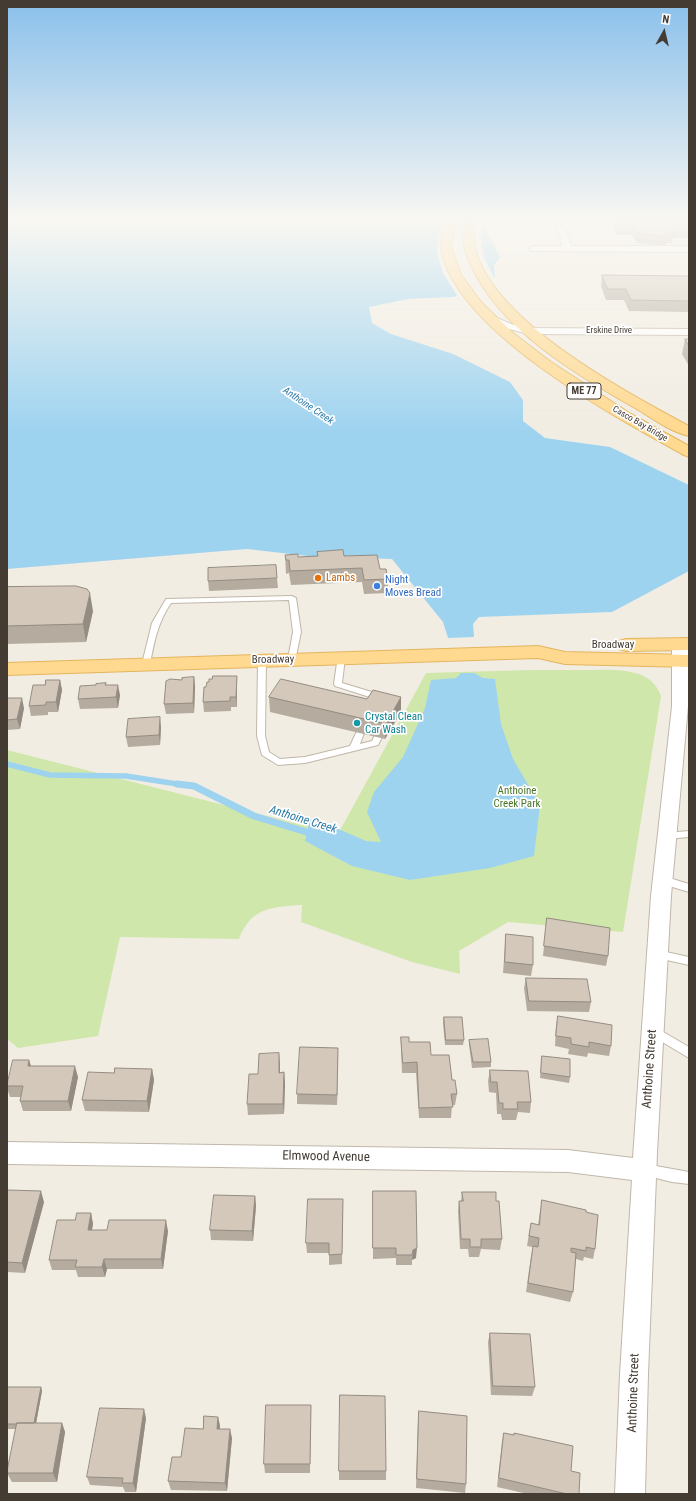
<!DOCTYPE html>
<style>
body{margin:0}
#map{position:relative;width:696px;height:1501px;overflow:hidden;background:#f2ede3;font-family:"Roboto Condensed",sans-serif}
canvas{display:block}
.frame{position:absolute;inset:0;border:8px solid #443c33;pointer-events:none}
.north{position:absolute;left:644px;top:12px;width:40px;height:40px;-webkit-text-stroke:3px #fff;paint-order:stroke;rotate:8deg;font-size:11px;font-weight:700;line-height:16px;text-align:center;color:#443c33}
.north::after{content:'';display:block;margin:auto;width:14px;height:18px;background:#443c33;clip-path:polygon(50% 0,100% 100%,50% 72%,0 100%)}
</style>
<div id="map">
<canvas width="696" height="1501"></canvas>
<div class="frame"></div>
<div class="north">N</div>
</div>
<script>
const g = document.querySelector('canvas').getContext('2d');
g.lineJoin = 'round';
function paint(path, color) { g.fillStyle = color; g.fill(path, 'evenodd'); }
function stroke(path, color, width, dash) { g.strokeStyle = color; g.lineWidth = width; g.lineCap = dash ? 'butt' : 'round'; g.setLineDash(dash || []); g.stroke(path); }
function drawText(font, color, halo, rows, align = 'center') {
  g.font = font + ' "Roboto Condensed",sans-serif'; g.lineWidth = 3.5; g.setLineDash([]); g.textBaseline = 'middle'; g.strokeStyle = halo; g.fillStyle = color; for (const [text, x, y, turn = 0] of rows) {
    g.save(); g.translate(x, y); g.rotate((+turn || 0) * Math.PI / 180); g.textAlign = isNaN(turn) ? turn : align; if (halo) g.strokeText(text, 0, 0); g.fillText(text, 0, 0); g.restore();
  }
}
paint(new Path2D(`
 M 532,670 C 550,670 567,670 585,670 C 610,670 651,665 661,696 L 623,932 L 508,922 L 459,951 L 460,974 L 412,962 L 301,922 L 302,905 C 272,907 251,907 239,939 L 120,937 L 98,1036 L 18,1048 L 7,1039 L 7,750 L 338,834 L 426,673 Z`), '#cfe7ab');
paint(new Path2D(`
 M 7,221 L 484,221 C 487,236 495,244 500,258 L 494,265 L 495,277 L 454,297 L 408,299 L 369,307 L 372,323 L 391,334 L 453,354 L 510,382 L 523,400 L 523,421 L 545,438 L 610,447 L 689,485 L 689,571 L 612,612 L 479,617 L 473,624 L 474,637 L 448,638 L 443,622 L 392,559 L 308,556 L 247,549 L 7,569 Z
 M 461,673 L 474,673 L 483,678 L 495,679 L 501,724 L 513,759 L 540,805 L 534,856 L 490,868 L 410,880 L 352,866 L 305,841 L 310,819 L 336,828 L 366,841 L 381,842 L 367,812 L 374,792 L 403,757 L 425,708 L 431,680 L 456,678 Z`), '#9ed3f0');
paint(new Path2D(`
 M 443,221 L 484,221 L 481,236 L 482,246 L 484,257 L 495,280 L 458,297 L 443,273 L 437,253 L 438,236 Z`), '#f2ede3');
stroke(new Path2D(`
 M 7,764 L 50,775 L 126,776 L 184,785`), '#9ed3f0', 5.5);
stroke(new Path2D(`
 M 177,784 L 194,786 L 254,816 L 313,834`), '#9ed3f0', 7);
const service = new Path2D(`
 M 292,596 L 296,598 L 301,632 L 295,661 L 289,661 L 288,659 L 293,632 L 289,600 L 171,603 C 158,622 154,642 150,664 L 146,666 L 142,664 L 152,623 L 166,599 Z
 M 338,656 L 341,656 L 345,658 L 342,683 L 385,696 L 386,698 L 385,700 L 379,700 L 335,686 L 334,684 Z
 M 259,658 L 262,658 L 266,660 L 265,736 L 269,752 L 280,759 L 305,757 L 350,746 L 356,733 L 360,730 L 364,733 L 360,744 L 372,741 L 375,735 L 378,734 L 382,737 L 378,745 L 305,763 L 278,765 L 262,755 L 257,736 L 258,660 Z
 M 689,831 L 689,837 L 666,839 L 663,838 L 661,836 L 663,834 L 666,833 Z
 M 663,876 L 689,884 L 689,892 L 659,883 L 658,880 L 659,877 Z
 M 657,950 L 689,957 L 689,965 L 653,957 L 652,954 L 653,951 Z
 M 653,1026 L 689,1047 L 689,1058 L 649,1034 L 647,1031 L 649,1028 Z
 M 645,1164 L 689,1172 L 689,1184 L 672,1182 L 640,1174 L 639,1170 L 640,1166 Z`);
const minor = new Path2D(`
 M 557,227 L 563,227 L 569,239 L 571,246 L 689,246 L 689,252 L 531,251 L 530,249 L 531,247 L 534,246 L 562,246 L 561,239 L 556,229 Z
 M 488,314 L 511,324 L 529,328 L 689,329 L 689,335 L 529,334 L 505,328 L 485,319 L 483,317 L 485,315 Z
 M 680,640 L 685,642 L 688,645 L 688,706 L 671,896 L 657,1153 L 648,1374 L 645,1494 L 615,1494 L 620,1374 L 632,1180 L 568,1172 L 7,1164 L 7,1142 L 568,1150 L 633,1158 L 651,896 L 672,706 L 672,645 L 675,642 Z`);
const primary = new Path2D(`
 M 446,221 L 456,221 L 451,247 L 461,275 L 482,303 L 513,333 L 551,362 L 631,414 L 689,446 L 689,457 L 684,455 C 615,417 454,330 441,248 C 439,239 443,229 446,221 Z
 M 466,221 L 476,221 C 475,230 473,239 475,248 C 493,322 626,392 689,426 L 689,436 C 670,432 652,418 635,408 C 577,375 499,329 471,265 C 468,259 465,252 464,245 C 463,237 464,229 466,221 Z
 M 689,638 L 689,650 L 626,651 L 619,649 L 616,645 L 619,641 L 626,639 Z
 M 538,646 L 565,652 L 689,655 L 689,667 L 565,664 L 538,658 L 7,675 L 7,663 Z`);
stroke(service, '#c0b7a9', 2);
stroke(minor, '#c0b7a9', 2);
stroke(primary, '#e4b55f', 2);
paint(service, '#fff');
paint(minor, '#fff');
paint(primary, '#ffd98f');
paint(new Path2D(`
 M 604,221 L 688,221 L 689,222 L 689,238 L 673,238 L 672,243 L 666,243 L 666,246 L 637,243 L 632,235 L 617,235 L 614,229 L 615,221 Z
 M 602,275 L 689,276 L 689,312 L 629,311 L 624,300 L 606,300 L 601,286 Z
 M 685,339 L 689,339 L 689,366 L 682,354 Z
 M 317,552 L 344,556 L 380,569 L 388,579 L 388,593 L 364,594 L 362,582 L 291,585 L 289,573 L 286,574 L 285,555 L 298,557 L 317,556 Z
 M 277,578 L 278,588 L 209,591 L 208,581 Z
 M 7,587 L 93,611 L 86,642 L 7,644 Z
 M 237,676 L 237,707 L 231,707 L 231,711 L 204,712 L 203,702 L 206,687 Z
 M 194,677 L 195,687 L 194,713 L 166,714 L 164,704 L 182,680 Z
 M 60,680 L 62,690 L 58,712 L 48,712 L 48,715 L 31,716 L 29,706 L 45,685 Z
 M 106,683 L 106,685 L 120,695 L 118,708 L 80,709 L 78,699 L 96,685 Z
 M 269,697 L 367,699 L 401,697 L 401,712 L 385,739 L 270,712 Z
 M 7,698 L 24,708 L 20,729 L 7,730 Z
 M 161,727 L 160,745 L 128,747 L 126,737 Z
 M 547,918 L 608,956 L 606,966 L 543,956 Z
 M 506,934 L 533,965 L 531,976 L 503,973 L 505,945 Z
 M 526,978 L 591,1002 L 589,1012 L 527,1011 L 524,988 Z
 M 558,1016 L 611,1046 L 609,1056 L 588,1053 L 587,1057 L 568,1054 L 569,1049 L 555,1046 L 556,1027 Z
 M 444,1017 L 464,1040 L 463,1045 L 445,1045 L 443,1023 Z
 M 401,1037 L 431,1055 L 452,1080 L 457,1094 L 455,1105 L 452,1105 L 451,1118 L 419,1118 L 416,1073 L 402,1073 L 401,1047 Z
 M 469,1040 L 491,1062 L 491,1067 L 472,1068 L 469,1045 Z
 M 338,1048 L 337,1105 L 297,1104 L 297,1094 Z
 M 542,1056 L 570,1077 L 569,1083 L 540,1078 Z
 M 29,1060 L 31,1066 L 78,1077 L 71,1111 L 23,1111 L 20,1101 L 21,1097 L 10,1097 L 7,1088 L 7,1085 Z
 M 280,1064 L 280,1073 L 284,1072 L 285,1083 L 284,1114 L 248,1115 L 247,1104 L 258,1074 Z
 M 152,1069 L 154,1080 L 149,1112 L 85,1111 L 82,1100 L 114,1073 Z
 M 490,1070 L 531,1102 L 530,1113 L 518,1112 L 516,1120 L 502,1120 L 501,1114 L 497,1114 L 496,1093 L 489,1092 L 488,1081 Z
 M 7,1190 L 44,1202 L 25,1273 L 7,1272 Z
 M 462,1192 L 496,1201 L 502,1239 L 500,1250 L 481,1249 L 479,1257 L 469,1257 L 468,1249 L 460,1249 L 458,1211 L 459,1201 L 461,1201 Z
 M 255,1196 L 256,1206 L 253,1241 L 211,1240 L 210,1230 Z
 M 343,1199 L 342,1264 L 329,1265 L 329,1253 L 307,1253 L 306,1243 Z
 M 542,1200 L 586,1212 L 595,1249 L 593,1259 L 584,1257 L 583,1261 L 576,1259 L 573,1292 L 570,1302 L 526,1292 L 531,1256 L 533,1247 L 527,1246 L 529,1233 L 531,1223 L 538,1225 L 540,1211 Z
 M 373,1201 L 416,1258 L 412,1260 L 412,1265 L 396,1265 L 396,1258 L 373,1259 Z
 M 91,1213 L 93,1224 L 92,1230 L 168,1231 L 163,1269 L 107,1269 L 105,1277 L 78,1277 L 76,1270 L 52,1270 L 49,1260 L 75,1220 Z
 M 490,1333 L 535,1387 L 532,1396 L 491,1395 L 488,1342 Z
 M 7,1387 L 41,1387 L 42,1391 L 36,1423 L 62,1423 L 65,1432 L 57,1482 L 12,1482 L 7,1473 L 16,1429 L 7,1429 Z
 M 311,1405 L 311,1414 L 310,1473 L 265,1473 L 264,1464 Z
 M 419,1411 L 466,1484 L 465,1493 L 416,1488 L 418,1421 Z
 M 218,1417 L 220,1426 L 220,1429 L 232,1438 L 227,1491 L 171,1490 L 168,1481 L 203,1429 Z
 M 146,1418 L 136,1492 L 125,1492 L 123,1487 L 90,1485 L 87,1477 Z
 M 504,1433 L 513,1435 L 514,1433 L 571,1471 L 579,1494 L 528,1494 L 497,1487 L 502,1442 Z
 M 339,1471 L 386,1471 L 386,1480 L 339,1480 Z`), '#b5ac9f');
paint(new Path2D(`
 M 90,593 L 93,611 L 86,642 L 83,624 Z
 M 237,676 L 237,707 L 236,697 Z
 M 194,677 L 195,687 L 194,713 L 193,703 Z
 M 60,680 L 62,690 L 58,712 L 56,702 Z
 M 118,685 L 120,695 L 118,708 L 116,697 Z
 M 401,697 L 401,712 L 385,739 L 386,724 Z
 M 22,698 L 24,708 L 20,729 L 17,719 Z
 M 160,717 L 161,727 L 160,745 L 159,735 Z
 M 338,1048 L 338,1058 L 337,1105 L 337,1095 Z
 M 279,1053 L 280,1064 L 279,1083 Z
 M 29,1060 L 32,1070 L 28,1066 Z
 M 75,1066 L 78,1077 L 71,1111 L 68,1101 Z
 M 152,1069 L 154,1080 L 149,1112 L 147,1101 Z
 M 284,1072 L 285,1083 L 284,1114 L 283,1104 Z
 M 41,1191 L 44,1202 L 25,1273 L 22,1263 Z
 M 255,1196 L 256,1206 L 253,1241 L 252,1231 Z
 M 91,1213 L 93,1224 L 90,1240 L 88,1230 Z
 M 166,1220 L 168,1231 L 163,1269 L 161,1259 Z
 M 417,1248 L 416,1258 L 412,1260 L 413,1250 Z
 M 104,1259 L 107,1269 L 105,1277 L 102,1267 Z
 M 41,1387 L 42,1391 L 35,1429 L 33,1424 Z
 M 144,1409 L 146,1418 L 136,1492 L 133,1483 Z
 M 218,1417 L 220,1426 L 219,1438 L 217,1429 Z
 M 62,1423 L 65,1432 L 57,1482 L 53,1473 Z
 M 230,1429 L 232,1438 L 227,1491 L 225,1483 Z`), '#948c82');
const building = new Path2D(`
 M 616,221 L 688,221 L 689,222 L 689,228 L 671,228 L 674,233 L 666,233 L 668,236 L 638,233 L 634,225 L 618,225 Z
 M 602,275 L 689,276 L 689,301 L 631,300 L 626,289 L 608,289 Z
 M 685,339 L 689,339 L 689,346 Z
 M 343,550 L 344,556 L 377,555 L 380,569 L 386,569 L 388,579 L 364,580 L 362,568 L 290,571 L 289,560 L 286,560 L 285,555 L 298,554 L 298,557 L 318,556 L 317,552 Z
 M 276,565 L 277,578 L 208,581 L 208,568 Z
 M 76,586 L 87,589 L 90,593 L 83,624 L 7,626 L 7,587 Z
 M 213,676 L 237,676 L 236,697 L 230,697 L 230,701 L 203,702 L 204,687 L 206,687 L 207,682 L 209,682 L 209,679 L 212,679 Z
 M 194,677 L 193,703 L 164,704 L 166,681 L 170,679 L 182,680 L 182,678 Z
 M 281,679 L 367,699 L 373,690 L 401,697 L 386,724 L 269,697 Z
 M 46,680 L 60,680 L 56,702 L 46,702 L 46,705 L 29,706 L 33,685 L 45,685 Z
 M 106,683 L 105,685 L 118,685 L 116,697 L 78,699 L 80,686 L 96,685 L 96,684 Z
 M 7,698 L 22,698 L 17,719 L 7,720 Z
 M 160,717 L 159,735 L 126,737 L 128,719 Z
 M 547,918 L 610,928 L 608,956 L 544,946 Z
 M 506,934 L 533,937 L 533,965 L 505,962 Z
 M 526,978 L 587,979 L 591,1002 L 529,1001 Z
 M 558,1016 L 612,1025 L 611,1046 L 589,1042 L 589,1047 L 571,1044 L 571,1038 L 556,1036 Z
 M 444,1017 L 462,1017 L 464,1040 L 446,1040 Z
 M 401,1037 L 409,1037 L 409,1042 L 430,1042 L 431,1055 L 449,1055 L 452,1080 L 455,1080 L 457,1094 L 451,1094 L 453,1107 L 419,1108 L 417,1062 L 403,1063 Z
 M 488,1039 L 491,1062 L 473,1062 L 469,1040 Z
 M 300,1047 L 338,1048 L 337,1095 L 297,1094 Z
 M 279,1053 L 279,1073 L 284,1072 L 283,1104 L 247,1104 L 249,1074 L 258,1074 L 259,1054 Z
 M 542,1056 L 570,1059 L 570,1077 L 541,1073 Z
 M 13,1060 L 29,1060 L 28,1066 L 75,1066 L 68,1101 L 20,1101 L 23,1086 L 7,1086 Z
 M 115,1068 L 152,1069 L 147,1101 L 82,1100 L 88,1072 L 114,1073 Z
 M 490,1070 L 528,1071 L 531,1102 L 517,1102 L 518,1109 L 503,1109 L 503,1103 L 499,1103 L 497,1082 L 491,1082 Z
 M 7,1190 L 41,1191 L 22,1263 L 7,1262 Z
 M 373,1191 L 416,1191 L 417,1248 L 413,1250 L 412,1255 L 396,1255 L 396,1248 L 373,1248 Z
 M 462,1192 L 496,1192 L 496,1201 L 499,1201 L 502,1239 L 481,1239 L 481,1247 L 470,1247 L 470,1239 L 461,1239 L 459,1201 L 463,1201 Z
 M 214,1195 L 255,1196 L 252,1231 L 210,1230 Z
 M 308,1199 L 343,1199 L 342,1254 L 329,1255 L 329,1243 L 306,1243 Z
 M 542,1200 L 586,1210 L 586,1212 L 598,1215 L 595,1249 L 586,1247 L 586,1251 L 571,1248 L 571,1252 L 576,1253 L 573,1292 L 528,1283 L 533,1246 L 538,1247 L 539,1238 L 529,1236 L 531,1223 L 539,1225 Z
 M 77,1213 L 91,1213 L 88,1230 L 107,1230 L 109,1220 L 166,1220 L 161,1259 L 104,1259 L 102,1267 L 75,1267 L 77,1260 L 49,1260 L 57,1220 L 75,1220 Z
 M 490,1333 L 530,1334 L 535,1387 L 493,1386 Z
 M 7,1387 L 41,1387 L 34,1423 L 17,1423 L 17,1424 L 7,1424 Z
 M 340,1395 L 385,1396 L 386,1471 L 339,1471 Z
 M 266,1405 L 311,1405 L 310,1464 L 264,1464 Z
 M 100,1408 L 144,1409 L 133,1483 L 122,1483 L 123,1478 L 87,1477 Z
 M 419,1411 L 467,1416 L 466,1484 L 417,1479 Z
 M 204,1416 L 218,1417 L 217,1429 L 230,1429 L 225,1483 L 168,1481 L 172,1457 L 181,1457 L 185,1428 L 203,1429 Z
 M 17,1423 L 62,1423 L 53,1473 L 7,1473 Z
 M 504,1433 L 514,1435 L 514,1433 L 573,1446 L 571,1471 L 580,1473 L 579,1494 L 567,1494 L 499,1478 Z`);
paint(building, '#d3c8b9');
stroke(building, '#948c82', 1);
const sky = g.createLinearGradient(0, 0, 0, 431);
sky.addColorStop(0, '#8ac0eb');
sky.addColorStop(0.51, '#f9f7f2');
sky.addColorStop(1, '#f9f7f200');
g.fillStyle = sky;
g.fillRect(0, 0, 696, 431);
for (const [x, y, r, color] of [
 [318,578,4,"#e8710a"],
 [377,586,4,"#3f7fe0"],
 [357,723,4,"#0f9aa8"]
]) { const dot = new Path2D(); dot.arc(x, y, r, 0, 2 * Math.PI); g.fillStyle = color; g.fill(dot); stroke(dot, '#fff', 1.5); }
drawText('9px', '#443c33', '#fff', [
 ["Erskine Drive",609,331],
 ["Casco Bay Bridge",640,424,30]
]);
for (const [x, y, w] of [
 [584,391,34]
]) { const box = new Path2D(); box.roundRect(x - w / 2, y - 8, w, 16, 3); g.fillStyle = '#fff'; g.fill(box); stroke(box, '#443c33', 1); }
drawText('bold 10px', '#443c33', null, [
 ["ME 77",584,391]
]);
drawText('italic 10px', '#2c7aa7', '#fff', [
 ["Anthoine Creek",308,406,34]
]);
drawText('11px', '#c56008', '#fff', [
 ["Lambs",326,578]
], 'left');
drawText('11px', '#366cbe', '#fff', [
 ["Night",385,580],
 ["Moves Bread",385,593]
], 'left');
drawText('11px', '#443c33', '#fff', [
 ["Broadway",613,645],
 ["Broadway",273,660,-1]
]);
drawText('11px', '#0d838f', '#fff', [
 ["Crystal Clean",365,717],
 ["Car Wash",365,730]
], 'left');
drawText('11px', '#487527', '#fff', [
 ["Anthoine",517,791],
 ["Creek Park",517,804]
]);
drawText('italic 12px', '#2c7aa7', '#fff', [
 ["Anthoine Creek",303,820,17]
]);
drawText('13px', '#443c33', '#fff', [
 ["Anthoine Street",650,1069,-86],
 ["Elmwood Avenue",326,1157,1],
 ["Anthoine Street",634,1393,-88]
]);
</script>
